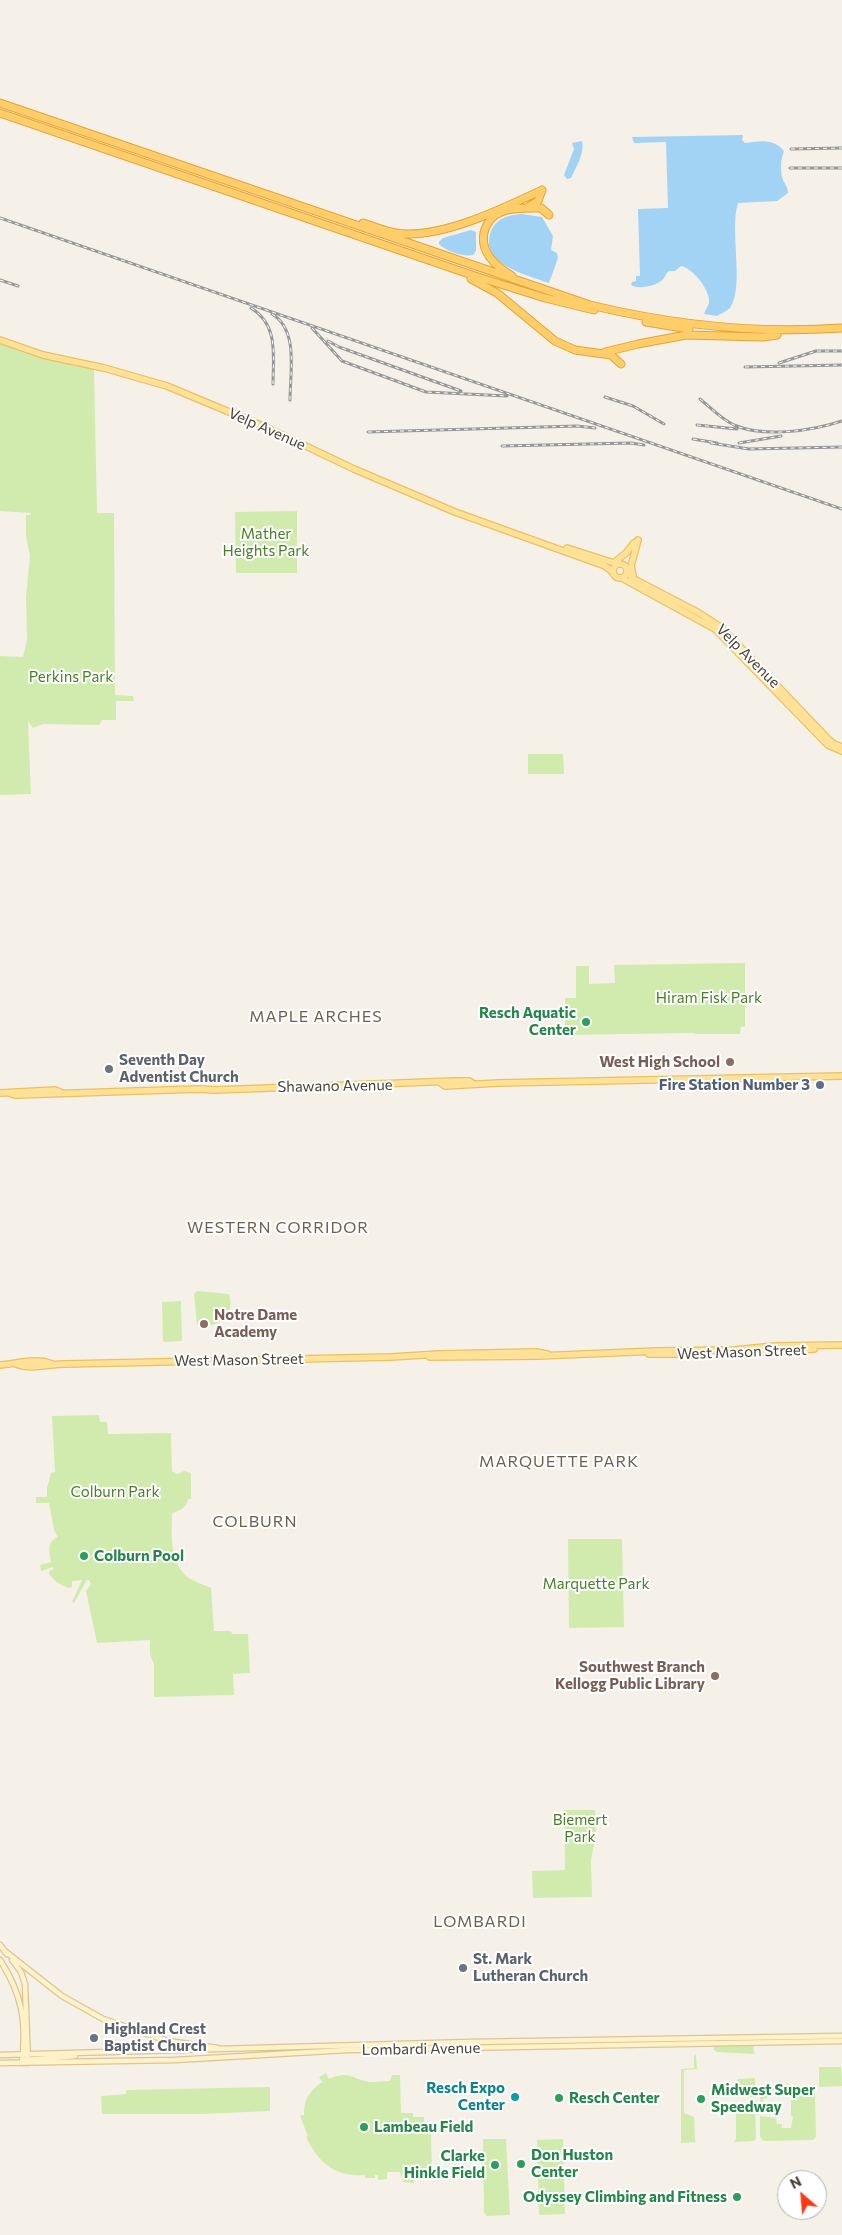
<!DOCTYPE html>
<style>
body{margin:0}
#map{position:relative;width:842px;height:2235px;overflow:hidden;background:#f5f1e9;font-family:Commissioner,sans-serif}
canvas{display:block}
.north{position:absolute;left:777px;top:2170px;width:50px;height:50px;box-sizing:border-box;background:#fff;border:1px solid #b6b3af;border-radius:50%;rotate:333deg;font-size:14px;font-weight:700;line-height:20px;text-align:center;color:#494236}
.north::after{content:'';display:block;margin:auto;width:18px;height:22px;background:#ff3816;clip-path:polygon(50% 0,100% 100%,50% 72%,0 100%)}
</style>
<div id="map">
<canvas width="842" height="2235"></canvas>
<div class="north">N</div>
</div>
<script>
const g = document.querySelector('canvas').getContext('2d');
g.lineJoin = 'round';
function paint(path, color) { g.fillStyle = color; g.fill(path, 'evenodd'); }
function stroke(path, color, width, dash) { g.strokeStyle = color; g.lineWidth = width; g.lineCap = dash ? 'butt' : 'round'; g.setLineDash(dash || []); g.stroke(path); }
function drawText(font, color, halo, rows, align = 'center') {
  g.font = font + ' Commissioner,sans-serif'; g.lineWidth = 4; g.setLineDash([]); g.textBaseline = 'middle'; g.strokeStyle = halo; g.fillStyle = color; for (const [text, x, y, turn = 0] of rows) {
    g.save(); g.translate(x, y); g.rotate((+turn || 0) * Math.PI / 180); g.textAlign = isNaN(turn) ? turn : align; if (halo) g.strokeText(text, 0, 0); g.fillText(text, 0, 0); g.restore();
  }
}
paint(new Path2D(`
 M 0,340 L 43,355 L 94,369 L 97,513 L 114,513 L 115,695 L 133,696 L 134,701 L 116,701 L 116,720 L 102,720 L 99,725 L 43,724 L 33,728 L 28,721 L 31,794 L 0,795 L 0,656 L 23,657 L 27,640 L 26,597 L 30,556 L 26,536 L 26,515 L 31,515 L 31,513 L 0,511 Z
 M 297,511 L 297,573 L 236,573 L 235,512 Z
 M 528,754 L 563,754 L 564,774 L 528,774 Z
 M 745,963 L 745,1026 L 741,1027 L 740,1034 L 697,1034 L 693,1033 L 565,1035 L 565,998 L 576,998 L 576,966 L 589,966 L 589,984 L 615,983 L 614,965 Z
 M 197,1291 L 229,1294 C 236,1318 218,1328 197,1325 L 194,1294 Z
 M 181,1301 L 182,1341 L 163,1342 L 162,1302 Z
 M 99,1415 L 100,1422 L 107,1422 L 108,1434 L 171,1433 L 172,1471 L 177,1474 L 184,1471 L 191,1473 L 191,1499 L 188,1499 C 187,1507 180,1511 172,1513 C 172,1535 169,1558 185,1575 C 191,1581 203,1584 211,1588 L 214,1631 L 231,1631 L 232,1634 L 248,1634 L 250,1673 L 233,1674 L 234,1695 L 154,1697 L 154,1665 L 150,1654 L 150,1640 L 97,1643 L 86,1591 L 91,1584 L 89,1580 L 87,1580 L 74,1603 L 72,1602 L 82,1580 L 72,1581 L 72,1587 L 68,1588 L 56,1582 L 49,1574 L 49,1571 L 54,1569 L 53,1567 L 41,1571 L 40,1565 L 51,1562 C 49,1552 46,1542 58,1537 L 54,1530 L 49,1503 L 36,1503 L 36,1497 L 47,1497 L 47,1488 L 51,1473 L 55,1472 L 52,1416 Z
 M 568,1539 L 622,1539 L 624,1627 L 569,1628 Z
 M 564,1810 L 595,1810 L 596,1835 L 591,1860 L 592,1897 L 533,1898 L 532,1871 L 565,1870 Z
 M 714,2044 L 753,2045 L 754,2054 L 717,2052 L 714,2050 Z
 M 696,2054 L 697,2069 L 684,2070 L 684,2113 L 694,2117 L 695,2140 L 696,2142 L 681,2143 L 681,2069 L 694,2068 L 694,2056 Z
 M 819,2067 L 841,2067 L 842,2086 L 819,2087 Z
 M 326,2073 L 329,2079 C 346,2071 350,2077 365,2081 C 372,2083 383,2081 390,2081 L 392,2075 L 400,2075 L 401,2113 L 413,2113 L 413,2117 L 424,2117 L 424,2129 L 420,2129 L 420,2133 L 431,2133 L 432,2172 L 414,2172 L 414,2183 L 403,2182 L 400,2172 L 387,2172 L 387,2179 L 378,2180 L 378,2175 L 375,2175 L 375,2178 L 365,2178 L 365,2175 C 334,2177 319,2163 306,2137 L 308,2136 L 300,2116 L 304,2115 C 303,2101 309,2091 322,2082 L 319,2077 Z
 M 755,2078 L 755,2097 L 737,2097 L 737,2079 Z
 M 788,2083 L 788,2092 L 815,2092 L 816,2137 L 813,2140 L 763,2141 L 760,2137 L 760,2116 L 776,2118 L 777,2124 L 782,2124 L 782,2128 L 791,2128 L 793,2117 L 791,2116 L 791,2094 L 768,2096 L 767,2098 L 763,2099 L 763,2106 L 761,2106 L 759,2086 L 786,2085 Z
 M 270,2087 L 270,2111 L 201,2114 L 102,2114 L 101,2096 L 126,2094 L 126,2090 Z
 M 737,2103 L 755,2103 L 756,2139 L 753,2141 L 734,2142 L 736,2139 L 736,2114 L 730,2113 L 737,2112 Z
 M 483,2139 L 506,2139 L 510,2215 L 487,2216 L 484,2212 Z
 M 563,2139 L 565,2214 L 539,2215 L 537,2140 Z`), '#d1ebaf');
paint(new Path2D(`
 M 743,135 L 742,140 L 745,143 C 760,141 773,138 784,151 C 781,159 780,168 782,177 C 784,184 788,186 788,193 L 777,201 L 738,203 C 729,230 745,286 730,308 C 727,311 720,314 717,316 L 704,314 C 705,310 708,307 709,303 C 711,291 693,268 681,266 L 675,271 L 669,271 C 666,273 666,275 664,278 C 659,286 638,290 631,285 L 632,282 L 636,281 L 636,276 L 640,276 L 638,209 L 668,208 L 666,142 L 634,143 L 632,137 Z
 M 582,141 C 585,153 576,167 571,178 L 567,179 L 564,175 L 574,149 L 572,143 Z
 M 522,214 L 542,217 L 553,236 L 551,250 L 557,253 L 558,258 L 549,283 C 527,275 476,264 492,229 C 498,217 510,215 522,214 Z
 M 471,230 L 476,232 L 476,251 L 473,255 C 464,257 445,251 439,244 L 439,242 L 443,238 Z`), '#a2d3f4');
const secondary = new Path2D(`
 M 0,1945 L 7,1954
 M 6,1952 L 62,1996 L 103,2019 L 168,2041 L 218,2048
 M 0,1960 C 22,1994 27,2022 22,2063
 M 12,1960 L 21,1972 L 25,1984 L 28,2063
 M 0,2055 L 470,2042 L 842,2036
 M 26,2060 L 75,2056
 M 0,2063 L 175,2060 L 347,2050 L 842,2041`);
const primary = new Path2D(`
 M 0,340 L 43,355 L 104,368 L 167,386 L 270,429 L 354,469 L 455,512 L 605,566 L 613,572
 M 567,548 L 617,564
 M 615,562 L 626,553 L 634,543
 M613 571a7 7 0 1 1 14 0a7 7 0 1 1-14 0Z
 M 627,570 L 632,578 L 699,613 L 722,628 L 828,739 L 834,744 L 842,747
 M 633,575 L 631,566 L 638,540
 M 622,578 L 715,629 L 828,745 L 842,751
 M 441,1083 L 445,1086 L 498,1083 L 842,1076
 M 0,1093 L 55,1090 L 60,1092
 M 9,1093 L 15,1095 L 199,1089 L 215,1090 L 455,1081 L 469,1081 L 474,1084
 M 649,1354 L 694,1354
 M 731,1354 L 814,1349
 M 430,1357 L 538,1356 L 657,1351 L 734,1350 L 775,1346 L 842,1345
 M 16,1364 C 31,1370 49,1364 65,1364 L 391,1357 L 439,1354 L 536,1352 L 547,1354
 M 0,1365 C 16,1364 36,1357 52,1364`);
const highway = new Path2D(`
 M 0,103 L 590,305 C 673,325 757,334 842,328
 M 0,113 L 475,276 L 545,298 L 594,310
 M 528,207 L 538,201 L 542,190
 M 363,223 C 373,226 385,231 396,233 C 439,240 504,208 542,190
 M 512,276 C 495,266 478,250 485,229 C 488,221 494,215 501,212 C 512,207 529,208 541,208 L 549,215
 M 471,279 L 497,293 L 555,341 L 575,350 L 611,355 L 621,364
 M 646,322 L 689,329
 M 605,352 L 638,344 L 686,335 L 763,337 L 777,335`);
stroke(secondary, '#d8c696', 7);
stroke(primary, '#eac161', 8);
stroke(highway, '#e6a332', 9);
stroke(secondary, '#fff2c9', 4.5);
stroke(primary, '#ffe198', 5.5);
stroke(highway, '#ffcd6a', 7);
const rail = new Path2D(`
 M 791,149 L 842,148
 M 790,168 L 842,168
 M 0,218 L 842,509
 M 0,280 L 18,286
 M 251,308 C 279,325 273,356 273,384
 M 272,314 C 299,330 290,373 290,400
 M 312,328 L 342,361 L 426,392 L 507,396
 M 328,341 L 339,347 L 461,391
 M 779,363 L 816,351 L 842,351
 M 745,367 L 842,365
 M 605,397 L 633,406 L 664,424
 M 700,399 C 711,408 721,419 734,425 C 764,438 812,431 842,421
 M 697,425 L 737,429
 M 368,432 L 577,426 L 595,428
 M 693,439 L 717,443
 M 711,443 L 749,449 L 842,447
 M 739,443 L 781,436
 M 502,446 L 631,443 L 644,445`);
stroke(rail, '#989898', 3);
stroke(rail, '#fff', 1, [4]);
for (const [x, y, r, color] of [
 [586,1022,5,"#2e9e5b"],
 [730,1062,5,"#8d6e63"],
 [109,1069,5,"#6b7280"],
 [820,1085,5,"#5c6f8a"],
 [204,1324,5,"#8d6e63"],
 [84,1556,5,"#2e9e5b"],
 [715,1676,5,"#8d6e63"],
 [463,1968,5,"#6b7280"],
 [94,2038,5,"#6b7280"],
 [515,2097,5,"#0f9aa8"],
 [559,2098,5,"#2e9e5b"],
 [701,2099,5,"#2e9e5b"],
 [364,2127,5,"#2e9e5b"],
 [521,2164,5,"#2e9e5b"],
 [495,2165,5,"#2e9e5b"],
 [737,2197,5,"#2e9e5b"]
]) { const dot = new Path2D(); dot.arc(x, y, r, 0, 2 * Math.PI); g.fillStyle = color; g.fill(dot); stroke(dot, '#fff', 2); }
drawText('15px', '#494236', '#fff', [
 ["Velp Avenue",267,429,24],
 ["Velp Avenue",748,656,45],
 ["Shawano Avenue",335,1086,-1],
 ["West Mason Street",742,1352,-2],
 ["West Mason Street",239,1360,-1],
 ["Lombardi Avenue",421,2049,-1]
]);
drawText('15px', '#487f26', '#fff', [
 ["Mather",266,534],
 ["Heights Park",266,551],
 ["Perkins Park",71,677],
 ["Hiram Fisk Park",709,998],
 ["Colburn Park",115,1492],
 ["Marquette Park",596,1584],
 ["Biemert",580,1820],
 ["Park",580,1837]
]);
drawText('bold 15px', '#27864d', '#fff', [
 ["Resch Aquatic",576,1013,"right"],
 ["Center",576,1030,"right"],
 ["Colburn Pool",94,1556],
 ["Midwest Super",711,2090],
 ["Speedway",711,2107],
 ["Resch Center",569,2098],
 ["Lambeau Field",374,2127],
 ["Don Huston",531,2155],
 ["Center",531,2172],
 ["Clarke",485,2156,"right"],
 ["Hinkle Field",485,2173,"right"],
 ["Odyssey Climbing and Fitness",727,2197,"right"]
], 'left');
drawText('bold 15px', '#5b616d', '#fff', [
 ["Seventh Day",119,1060],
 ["Adventist Church",119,1077],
 ["St. Mark",473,1959],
 ["Lutheran Church",473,1976],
 ["Highland Crest",104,2029],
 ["Baptist Church",104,2046]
], 'left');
drawText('bold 15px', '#785e54', '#fff', [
 ["West High School",720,1062],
 ["Notre Dame",214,1315,"left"],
 ["Academy",214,1332,"left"],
 ["Southwest Branch",705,1667],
 ["Kellogg Public Library",705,1684]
], 'right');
drawText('bold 15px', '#4e5e75', '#fff', [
 ["Fire Station Number 3",810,1085]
], 'right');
drawText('bold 15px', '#0d838f', '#fff', [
 ["Resch Expo",505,2088],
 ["Center",505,2105]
], 'right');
g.letterSpacing = '1px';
drawText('16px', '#6d604d', '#fff', [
 ["MAPLE ARCHES",316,1017],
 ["WESTERN CORRIDOR",278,1228],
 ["MARQUETTE PARK",559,1462],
 ["COLBURN",255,1522],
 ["LOMBARDI",480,1922]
]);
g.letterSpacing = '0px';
</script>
